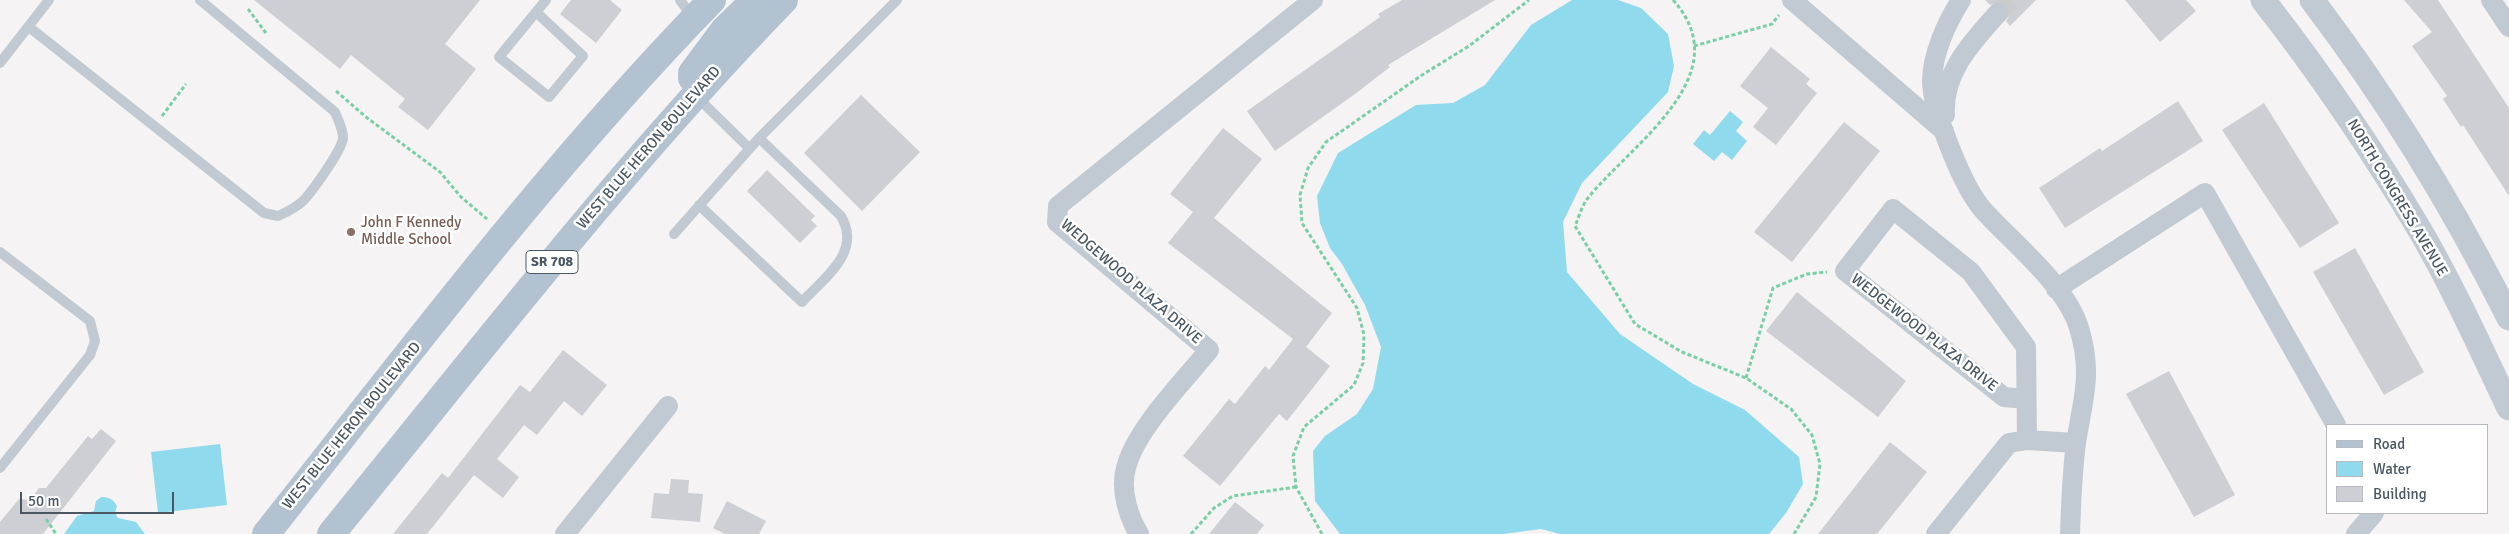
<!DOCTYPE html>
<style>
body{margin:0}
#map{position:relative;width:2509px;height:534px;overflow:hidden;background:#f5f3f3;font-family:Signika,sans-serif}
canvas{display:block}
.legend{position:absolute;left:2326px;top:424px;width:162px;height:90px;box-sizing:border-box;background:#fff;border:1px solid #b7bbc0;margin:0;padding:6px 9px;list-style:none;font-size:15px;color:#4a5661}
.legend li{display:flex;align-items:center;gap:10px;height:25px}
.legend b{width:25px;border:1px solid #b7bbc0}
.scale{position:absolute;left:20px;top:492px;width:154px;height:22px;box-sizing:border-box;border:2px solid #4a5661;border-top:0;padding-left:6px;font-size:15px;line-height:18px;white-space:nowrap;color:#4a5661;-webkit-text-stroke:4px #fff;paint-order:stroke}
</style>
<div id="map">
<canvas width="2509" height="534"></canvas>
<ul class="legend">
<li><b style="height:6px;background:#b3c2d1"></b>Road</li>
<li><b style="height:14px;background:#90daee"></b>Water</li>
<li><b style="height:14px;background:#cdcfd5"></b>Building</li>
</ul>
<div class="scale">50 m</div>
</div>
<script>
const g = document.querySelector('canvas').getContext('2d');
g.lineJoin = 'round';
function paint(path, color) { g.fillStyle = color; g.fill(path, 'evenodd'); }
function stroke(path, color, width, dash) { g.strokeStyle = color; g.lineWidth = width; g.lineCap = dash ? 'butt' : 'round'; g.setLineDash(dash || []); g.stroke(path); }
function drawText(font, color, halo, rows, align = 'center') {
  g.font = font + ' Signika,sans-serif'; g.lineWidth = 5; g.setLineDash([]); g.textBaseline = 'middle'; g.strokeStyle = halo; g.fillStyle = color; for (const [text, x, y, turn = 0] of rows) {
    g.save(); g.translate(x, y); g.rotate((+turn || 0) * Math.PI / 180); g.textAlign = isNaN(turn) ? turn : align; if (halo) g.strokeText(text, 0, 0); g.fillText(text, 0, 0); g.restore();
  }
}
paint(new Path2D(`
 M 1572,0 L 1618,0 L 1641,8 L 1668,34 L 1674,66 L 1668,92 L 1582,183 L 1563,222 L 1567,272 L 1620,334 L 1693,384 L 1745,410 L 1799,457 L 1803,484 L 1786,513 L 1769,534 L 1560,534 L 1541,529 L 1504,534 L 1340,534 L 1315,501 L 1313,451 L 1325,436 L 1357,414 L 1373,389 L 1381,347 L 1365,305 L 1342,264 L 1330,248 L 1320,223 L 1317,196 L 1338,153 L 1416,105 L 1453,103 L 1485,85 L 1531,25 Z
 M 1730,111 L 1743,122 L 1736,131 L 1747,141 L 1732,160 L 1722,152 L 1714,161 L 1693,144 L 1704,130 L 1710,135 Z
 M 220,444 L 227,505 L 158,513 L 151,452 Z
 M 101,497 C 109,497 113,499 117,506 L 115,513 L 118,518 L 136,522 L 145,534 L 64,534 L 77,516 L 94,511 L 96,501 Z`), '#90daee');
paint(new Path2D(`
 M 254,0 L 480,0 L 445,44 L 476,69 L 428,130 L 398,107 L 405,99 L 351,55 L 340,69 Z
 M 571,0 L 610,0 L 622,10 L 596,43 L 560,14 Z
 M 1402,0 L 1495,0 L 1388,65 L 1390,67 L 1355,94 L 1275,151 L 1247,111 L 1380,17 L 1378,14 Z
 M 1985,0 L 2036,0 L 2010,26 L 2006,21 L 2010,15 L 2006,5 L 2000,1 L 1990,5 Z
 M 2125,0 L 2186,0 L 2196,11 L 2160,42 Z
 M 2404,0 L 2438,0 L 2509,108 L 2509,196 L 2463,125 L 2461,127 L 2443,99 L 2447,96 L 2412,46 L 2432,32 Z
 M 1771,47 L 1810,79 L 1806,84 L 1817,93 L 1776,145 L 1753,127 L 1768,108 L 1740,86 Z
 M 861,95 L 920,152 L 862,211 L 804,153 Z
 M 2178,101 L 2203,141 L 2065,228 L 2039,188 L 2100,148 L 2102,151 Z
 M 2264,103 L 2339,223 L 2300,248 L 2222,130 Z
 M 1844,122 L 1880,151 L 1792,262 L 1754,232 Z
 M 1223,128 L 1262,159 L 1214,218 L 1332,313 L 1306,347 L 1330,366 L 1287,421 L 1279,414 L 1220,486 L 1183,456 L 1229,399 L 1235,404 L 1265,366 L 1269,370 L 1293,339 L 1168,243 L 1193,212 L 1170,194 Z
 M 767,170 L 815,216 L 811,220 L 817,226 L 800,243 L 747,191 Z
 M 2355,248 L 2424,372 L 2384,395 L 2313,272 Z
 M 1797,292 L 1906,381 L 1878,417 L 1766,331 Z
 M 563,350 L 607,385 L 582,416 L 564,401 L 537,435 L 524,425 L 497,459 L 519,477 L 503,498 L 474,475 L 427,534 L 393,534 L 442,473 L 448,478 L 520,385 L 530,392 Z
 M 2169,371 L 2235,495 L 2194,517 L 2126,394 Z
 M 101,429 L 116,441 L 43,534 L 0,534 L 0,522 L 19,499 L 30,500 L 39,488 L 46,488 L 88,436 L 92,439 Z
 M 1890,442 L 1927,472 L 1877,534 L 1818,534 Z
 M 671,479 L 689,480 L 688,493 L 703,494 L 700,522 L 651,518 L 654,493 L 669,494 Z
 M 727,501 L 766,521 L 759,534 L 725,534 L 713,528 Z
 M 1235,502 L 1264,525 L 1257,534 L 1209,534 Z`), '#cdcfd5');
stroke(new Path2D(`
 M 1998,13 L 2011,0`), '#caccce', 20, [20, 10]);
stroke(new Path2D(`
 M 1673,0 C 1741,75 1630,145 1588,198 C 1582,205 1579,217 1575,226 L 1635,324 L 1682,352 L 1746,378 L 1791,409 L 1812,435 L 1820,464 L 1816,497 L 1794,534
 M 248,9 L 266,33
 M 1694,46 L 1772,24 L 1779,15
 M 336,91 L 366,117 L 440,172 L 461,197 L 487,219
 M 162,116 L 186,84
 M 1746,378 L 1773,288 L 1807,274 L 1827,272
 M 46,519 L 56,534
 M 1191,534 L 1214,508 L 1233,496 L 1296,487
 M 1322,534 L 1296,487 L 1293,456 L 1304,427 L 1354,385 L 1363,363 L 1364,335 L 1357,308 L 1302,223 L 1300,195 L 1308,168 L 1326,142 L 1422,75 L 1469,46 L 1529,0`), '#7ad0a6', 3, [4, 2.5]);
stroke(new Path2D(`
 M 680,0 L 693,18
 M 536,12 L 583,56 L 549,97 L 499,57 L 546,0
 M 29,27 L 264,213 L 278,216 C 287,212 297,207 304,200 C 313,190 342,150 343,138 C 343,129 338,120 335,112 L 200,0
 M 0,63 L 49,0
 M 695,95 L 749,148
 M 699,205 L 802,302 C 825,277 862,252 841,216 L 759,138
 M 674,234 L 759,138 L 897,0
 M 0,252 L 90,321 L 95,341 L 90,355 L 0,468`), '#c1cad2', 10);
stroke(new Path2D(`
 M 1792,0 L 1944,131
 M 1961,0 C 1947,22 1932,54 1932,82 C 1933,112 1963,188 1984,211 C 2013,243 2066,285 2079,328 C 2093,374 2083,398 2076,443 C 2072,473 2071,504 2070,534
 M 2491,0 L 2509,27
 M 1945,115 C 1942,73 1972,42 1998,13
 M 2056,289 L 2205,193 L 2336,425
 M 2026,399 L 2004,397 L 1845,271 L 1893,209 L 1971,272 L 2026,347 L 2027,440
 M 565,534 L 668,406
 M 1139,534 C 1128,516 1120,489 1126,468 C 1135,430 1184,381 1209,350 L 1057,222 L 1058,206 L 1313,0
 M 1936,534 L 2009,443 L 2027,440 L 2076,443
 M 2356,534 L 2374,513`), '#c1cad2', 20);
stroke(new Path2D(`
 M 2263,0 C 2321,74 2373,151 2421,232 C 2454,289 2481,349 2509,408
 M 2312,0 C 2388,100 2453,206 2509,318`), '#c1cad2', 25);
stroke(new Path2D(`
 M 692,78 L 692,73 L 724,30 L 755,0
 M 266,534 C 410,352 550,166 712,0
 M 331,534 C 479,353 621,168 784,0`), '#b3c2d1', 28);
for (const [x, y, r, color] of [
 [351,232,5,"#8d6e63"]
]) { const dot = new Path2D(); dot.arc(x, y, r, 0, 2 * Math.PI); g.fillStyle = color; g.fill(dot); stroke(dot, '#fff', 2); }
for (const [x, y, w] of [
 [552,262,52]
]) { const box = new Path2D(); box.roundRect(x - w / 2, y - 11.5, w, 23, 4); g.fillStyle = '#fff'; g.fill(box); stroke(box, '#4a5661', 1); }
drawText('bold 14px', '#4a5661', null, [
 ["SR 708",552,262]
]);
drawText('15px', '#4a5661', '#fff', [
 ["WEST BLUE HERON BOULEVARD",649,148,-49],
 ["NORTH CONGRESS AVENUE",2397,198,59],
 ["WEDGEWOOD PLAZA DRIVE",1131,282,41],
 ["WEDGEWOOD PLAZA DRIVE",1924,333,38],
 ["WEST BLUE HERON BOULEVARD",352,426,-51]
]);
drawText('15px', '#785e54', '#fff', [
 ["John F Kennedy",361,223],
 ["Middle School",361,240]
], 'left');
</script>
